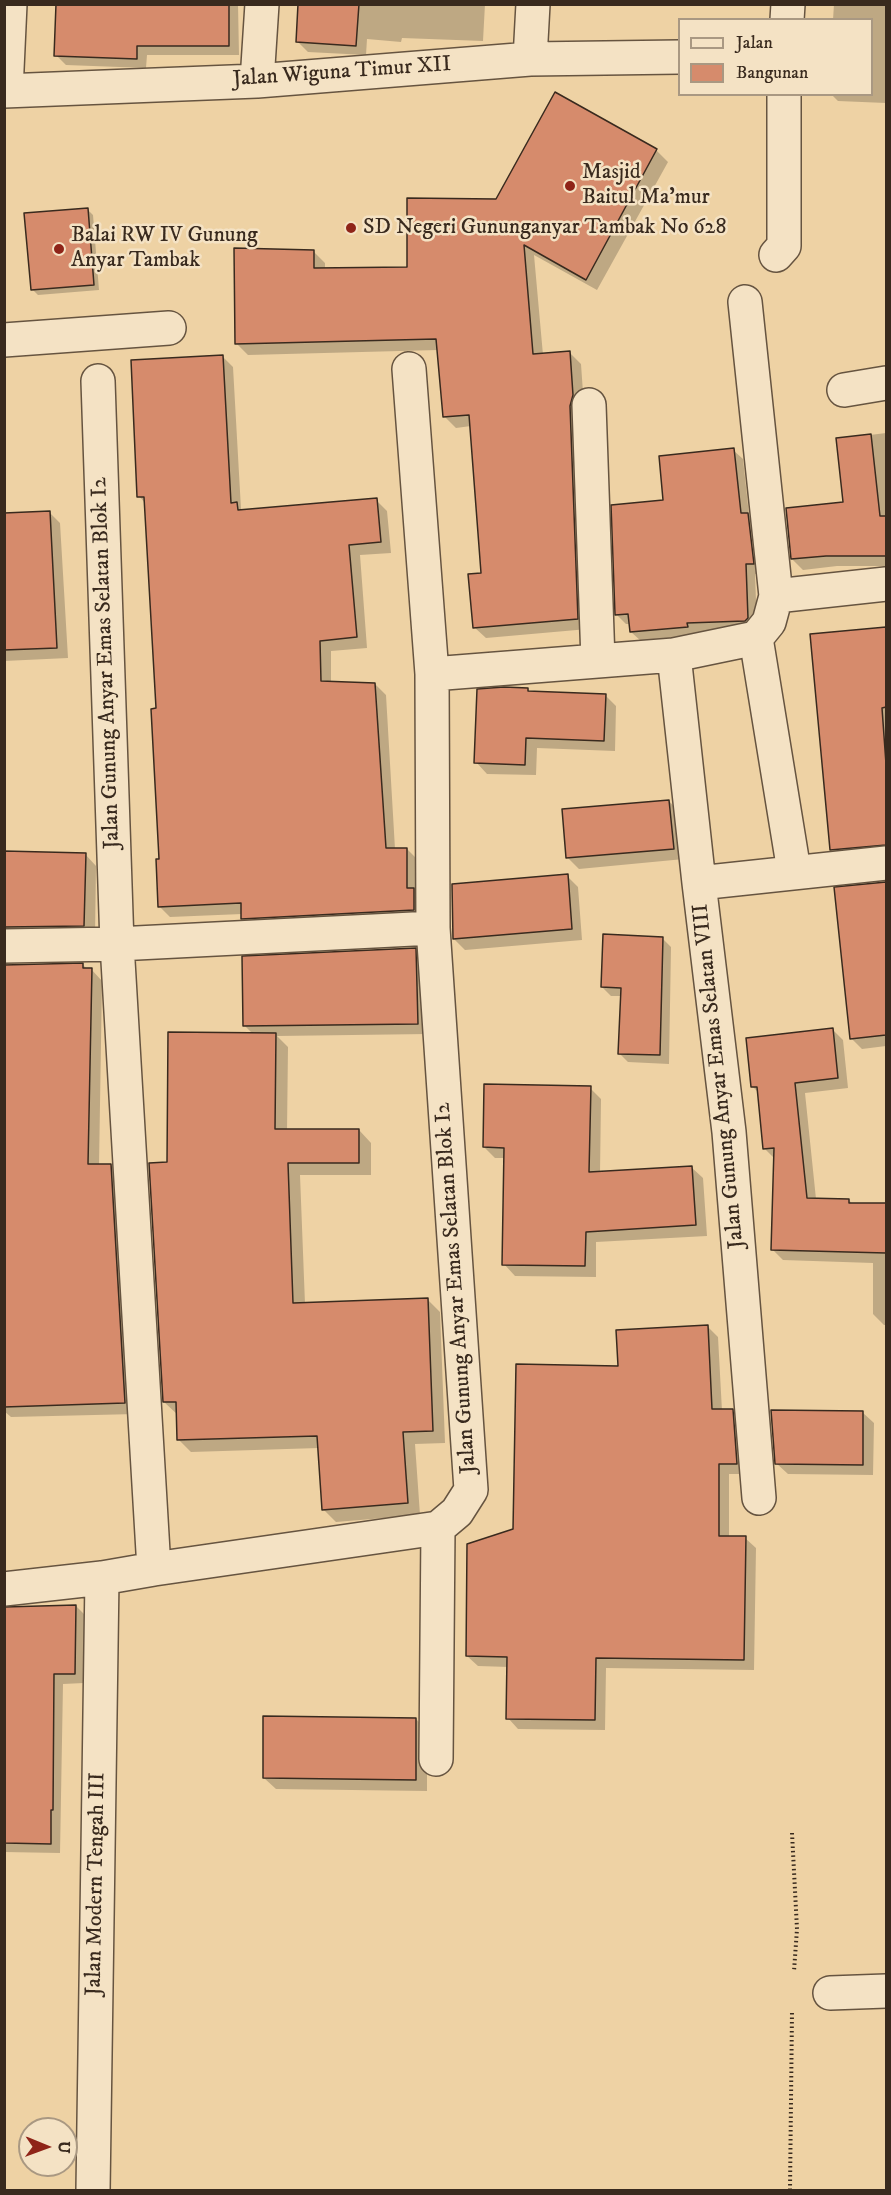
<!DOCTYPE html>
<style>
body{margin:0}
#map{position:relative;width:891px;height:2195px;overflow:hidden;background:#eed2a4;font-family:"IM FELL DW Pica",serif}
canvas{display:block}
.frame{position:absolute;inset:0;border:6px solid #392a1e;pointer-events:none}
.legend{position:absolute;left:678px;top:18px;width:195px;height:78px;box-sizing:border-box;background:#f4e2c4;border:2px solid #a99882;margin:0;padding:8px 10px;list-style:none;font-size:18px;color:#392a1e}
.legend li{display:flex;align-items:center;gap:12px;height:30px}
.legend b{width:30px;border:2px solid #a99882}
.north{position:absolute;left:18px;top:2117px;width:60px;height:60px;box-sizing:border-box;background:#f4e2c4;border:2px solid #a99882;border-radius:50%;rotate:91deg;font-size:16px;font-weight:700;line-height:24px;text-align:center;color:#392a1e}
.north::after{content:'';display:block;margin:auto;width:21px;height:27px;background:#8f2418;clip-path:polygon(50% 0,100% 100%,50% 72%,0 100%)}
</style>
<div id="map">
<canvas width="891" height="2195"></canvas>
<div class="frame"></div>
<ul class="legend">
<li><b style="height:8px;background:#f4e2c4"></b>Jalan</li>
<li><b style="height:16px;background:#d68b6c"></b>Bangunan</li>
</ul>
<div class="north">U</div>
</div>
<script>
const g = document.querySelector('canvas').getContext('2d');
g.lineJoin = 'round';
function paint(path, color) { g.fillStyle = color; g.fill(path, 'evenodd'); }
function stroke(path, color, width, dash) { g.strokeStyle = color; g.lineWidth = width; g.lineCap = dash ? 'butt' : 'round'; g.setLineDash(dash || []); g.stroke(path); }
function drawText(font, color, halo, rows, align = 'center') {
  g.font = font + ' "IM FELL DW Pica",serif'; g.lineWidth = 5; g.setLineDash([]); g.textBaseline = 'middle'; g.strokeStyle = halo; g.fillStyle = color; for (const [text, x, y, turn = 0] of rows) {
    g.save(); g.translate(x, y); g.rotate((+turn || 0) * Math.PI / 180); g.textAlign = isNaN(turn) ? turn : align; if (halo) g.strokeText(text, 0, 0); g.fillText(text, 0, 0); g.restore();
  }
}
paint(new Path2D(`
 M 58,4 L 238,4 L 239,55 L 147,55 L 146,68 L 66,65 L 56,55 Z
 M 300,4 L 485,4 L 483,41 L 402,38 L 401,42 L 367,39 L 366,55 L 308,52 L 298,42 Z
 M 834,4 L 886,4 L 886,103 L 838,101 L 831,94 L 872,94 L 872,20 L 833,20 Z
 M 568,101 L 656,150 L 668,162 L 597,290 L 534,255 L 543,355 L 569,352 L 581,364 L 584,407 L 588,629 L 486,638 L 474,627 L 483,574 L 471,426 L 456,428 L 444,416 L 438,350 L 248,355 L 237,344 L 314,252 L 325,263 L 325,269 L 408,268 L 498,200 Z
 M 87,209 L 93,215 L 99,290 L 38,295 L 33,290 Z
 M 222,356 L 233,367 L 241,509 L 243,511 L 376,500 L 387,511 L 391,553 L 360,555 L 367,648 L 331,651 L 331,683 L 375,684 L 386,695 L 395,849 L 407,849 L 418,860 L 424,921 L 253,929 L 242,918 L 242,914 L 170,917 L 159,906 L 158,710 L 145,503 L 139,496 Z
 M 886,433 L 886,566 L 837,566 L 803,570 L 792,559 L 845,503 L 838,439 Z
 M 733,450 L 743,459 L 749,515 L 757,524 L 763,573 L 755,574 L 757,628 L 755,630 L 696,632 L 697,636 L 641,641 L 631,632 L 630,624 L 626,624 L 617,615 L 664,501 Z
 M 49,512 L 60,523 L 68,658 L 4,661 L 4,514 Z
 M 886,629 L 886,856 L 843,860 L 832,849 L 811,636 Z
 M 528,689 L 530,692 L 605,695 L 616,706 L 615,751 L 537,748 L 536,775 L 487,774 L 476,762 Z
 M 669,801 L 680,813 L 684,859 L 579,869 L 568,858 Z
 M 4,852 L 85,854 L 96,866 L 95,936 L 4,942 Z
 M 567,876 L 578,887 L 582,940 L 465,950 L 454,939 Z
 M 886,883 L 886,1046 L 862,1049 L 851,1038 L 836,889 Z
 M 662,938 L 671,947 L 669,1064 L 628,1062 L 619,1053 L 622,996 L 611,996 L 602,987 Z
 M 415,949 L 426,960 L 428,1034 L 277,1036 L 288,1047 L 287,1131 L 359,1130 L 371,1143 L 371,1175 L 300,1175 L 305,1304 L 427,1299 L 440,1312 L 445,1443 L 415,1444 L 420,1515 L 336,1522 L 323,1509 L 319,1448 L 191,1452 L 179,1440 L 178,1415 L 164,1402 L 169,1164 L 253,1034 L 244,1025 Z
 M 83,965 L 87,969 L 91,969 L 102,981 L 99,1166 L 111,1165 L 122,1176 L 136,1414 L 11,1417 L 4,1411 L 4,966 Z
 M 833,1030 L 843,1040 L 848,1088 L 805,1093 L 816,1199 L 849,1200 L 853,1205 L 886,1204 L 886,1325 L 884,1325 L 873,1314 L 873,1263 L 783,1260 L 772,1249 L 775,1159 L 765,1149 L 759,1093 L 753,1087 Z
 M 590,1088 L 601,1099 L 600,1173 L 691,1167 L 703,1178 L 707,1236 L 596,1242 L 596,1277 L 515,1276 L 504,1264 L 505,1158 L 495,1158 L 484,1147 Z
 M 707,1326 L 718,1337 L 722,1411 L 732,1411 L 743,1421 L 747,1474 L 729,1474 L 729,1538 L 745,1538 L 756,1548 L 754,1670 L 606,1668 L 605,1730 L 518,1729 L 508,1718 L 509,1667 L 478,1666 L 467,1656 L 515,1530 L 620,1367 Z
 M 862,1412 L 874,1423 L 873,1475 L 788,1474 L 776,1463 Z
 M 76,1606 L 86,1616 L 84,1683 L 63,1684 L 60,1853 L 4,1852 L 4,1609 Z
 M 416,1719 L 427,1730 L 427,1791 L 276,1789 L 264,1778 Z`), '#0003');
const building = new Path2D(`
 M 56,4 L 229,4 L 229,46 L 137,46 L 137,59 L 54,56 Z
 M 298,4 L 359,4 L 356,46 L 296,42 Z
 M 555,92 L 657,149 L 586,280 L 524,245 L 533,354 L 570,351 L 573,395 L 570,406 L 578,619 L 473,628 L 468,574 L 481,573 L 469,415 L 443,417 L 436,339 L 235,344 L 234,248 L 314,250 L 314,268 L 407,267 L 407,198 L 496,199 Z
 M 88,208 L 94,285 L 31,290 L 24,213 Z
 M 223,355 L 231,503 L 237,502 L 238,510 L 377,498 L 381,542 L 349,545 L 357,637 L 320,641 L 321,681 L 375,683 L 386,848 L 407,848 L 407,888 L 414,888 L 414,910 L 241,919 L 241,903 L 158,907 L 156,859 L 159,859 L 151,709 L 156,708 L 144,497 L 137,497 L 131,360 Z
 M 871,434 L 880,516 L 886,516 L 886,556 L 826,556 L 791,559 L 786,508 L 843,502 L 836,438 Z
 M 734,448 L 741,513 L 748,513 L 754,564 L 746,564 L 748,618 L 745,621 L 687,623 L 688,627 L 630,632 L 628,614 L 615,615 L 611,505 L 663,500 L 659,456 Z
 M 50,511 L 57,648 L 4,650 L 4,513 Z
 M 886,627 L 886,707 L 882,708 L 886,764 L 886,845 L 830,850 L 810,634 Z
 M 504,687 L 528,688 L 528,691 L 606,694 L 604,741 L 526,738 L 525,765 L 474,763 L 477,689 Z
 M 669,800 L 674,849 L 566,858 L 562,809 Z
 M 4,851 L 86,853 L 84,926 L 4,927 Z
 M 568,874 L 572,929 L 453,939 L 452,884 Z
 M 886,882 L 886,1035 L 850,1039 L 834,887 Z
 M 603,934 L 663,937 L 660,1055 L 618,1054 L 621,988 L 601,987 Z
 M 416,948 L 418,1024 L 243,1026 L 242,956 Z
 M 83,963 L 83,968 L 92,968 L 88,1164 L 111,1164 L 125,1403 L 4,1407 L 4,965 Z
 M 833,1028 L 838,1078 L 795,1083 L 807,1198 L 849,1199 L 849,1203 L 886,1203 L 886,1253 L 771,1250 L 774,1148 L 763,1149 L 757,1087 L 751,1087 L 746,1038 Z
 M 168,1032 L 276,1033 L 275,1129 L 359,1129 L 359,1163 L 288,1163 L 293,1303 L 428,1298 L 433,1431 L 403,1432 L 408,1503 L 322,1510 L 317,1436 L 177,1440 L 176,1402 L 163,1402 L 149,1163 L 167,1162 Z
 M 484,1084 L 591,1086 L 589,1172 L 692,1166 L 696,1225 L 586,1232 L 585,1266 L 502,1265 L 504,1148 L 483,1147 Z
 M 708,1325 L 712,1409 L 733,1409 L 737,1464 L 719,1464 L 719,1536 L 746,1536 L 744,1660 L 596,1658 L 595,1720 L 506,1719 L 507,1657 L 466,1656 L 467,1544 L 513,1529 L 516,1364 L 618,1366 L 616,1330 Z
 M 771,1410 L 863,1411 L 863,1465 L 775,1464 Z
 M 76,1605 L 75,1674 L 54,1674 L 53,1810 L 51,1810 L 51,1844 L 4,1843 L 4,1607 Z
 M 263,1716 L 416,1718 L 416,1780 L 263,1778 Z`);
paint(building, '#d68b6c');
stroke(building, '#392a1e', 1.5);
const minor = new Path2D(`
 M 787,20 L 788,4
 M 530,59 L 533,4
 M 257,81 L 262,4
 M 4,91 L 257,81 L 530,59 L 680,57
 M 6,91 L 10,4
 M 776,255 L 784,246 L 784,94
 M 4,340 L 169,328
 M 409,369 L 432,674 L 674,655 L 756,638 L 769,622 L 776,596 L 745,302
 M 844,390 L 886,383
 M 589,405 L 598,661
 M 776,596 L 886,584
 M 756,638 L 794,871
 M 674,655 L 699,883 L 729,1132 L 759,1498
 M 699,883 L 886,863
 M 4,946 L 117,944 L 433,928
 M 154,1569 L 438,1528 L 457,1512 L 471,1490 L 433,928 L 432,674
 M 4,1589 L 102,1578 L 154,1569 L 117,944 L 98,381
 M 436,1759 L 438,1528
 M 830,1993 L 886,1991
 M 93,2190 L 102,1578`);
stroke(minor, '#665440', 36);
stroke(new Path2D(`
 M 792,1833 L 797,1929 L 794,1971
 M 790,2190 L 792,2011`), '#392a1e', 4, [1.5, 3]);
stroke(minor, '#f4e2c4', 33);
for (const [x, y, r, color] of [
 [570,186,6,"#8f2418"],
 [351,228,6,"#8f2418"],
 [59,249,6,"#8f2418"]
]) { const dot = new Path2D(); dot.arc(x, y, r, 0, 2 * Math.PI); g.fillStyle = color; g.fill(dot); stroke(dot, '#f4e2c4', 2); }
drawText('22px', '#392a1e', '#f4e2c4', [
 ["Jalan Wiguna Timur XII",342,73,-4],
 ["Jalan Gunung Anyar Emas Selatan Blok I2",107,663,-92],
 ["Jalan Gunung Anyar Emas Selatan VIII",720,1076,-96],
 ["Jalan Gunung Anyar Emas Selatan Blok I2",457,1288,-94],
 ["Jalan Modern Tengah III",97,1884,-89]
]);
drawText('22px', '#392a1e', '#f4e2c4', [
 ["Masjid",582,173],
 ["Baitul Ma'mur",582,198],
 ["SD Negeri Gununganyar Tambak No 628",363,228],
 ["Balai RW IV Gunung",71,236],
 ["Anyar Tambak",71,261]
], 'left');
</script>
